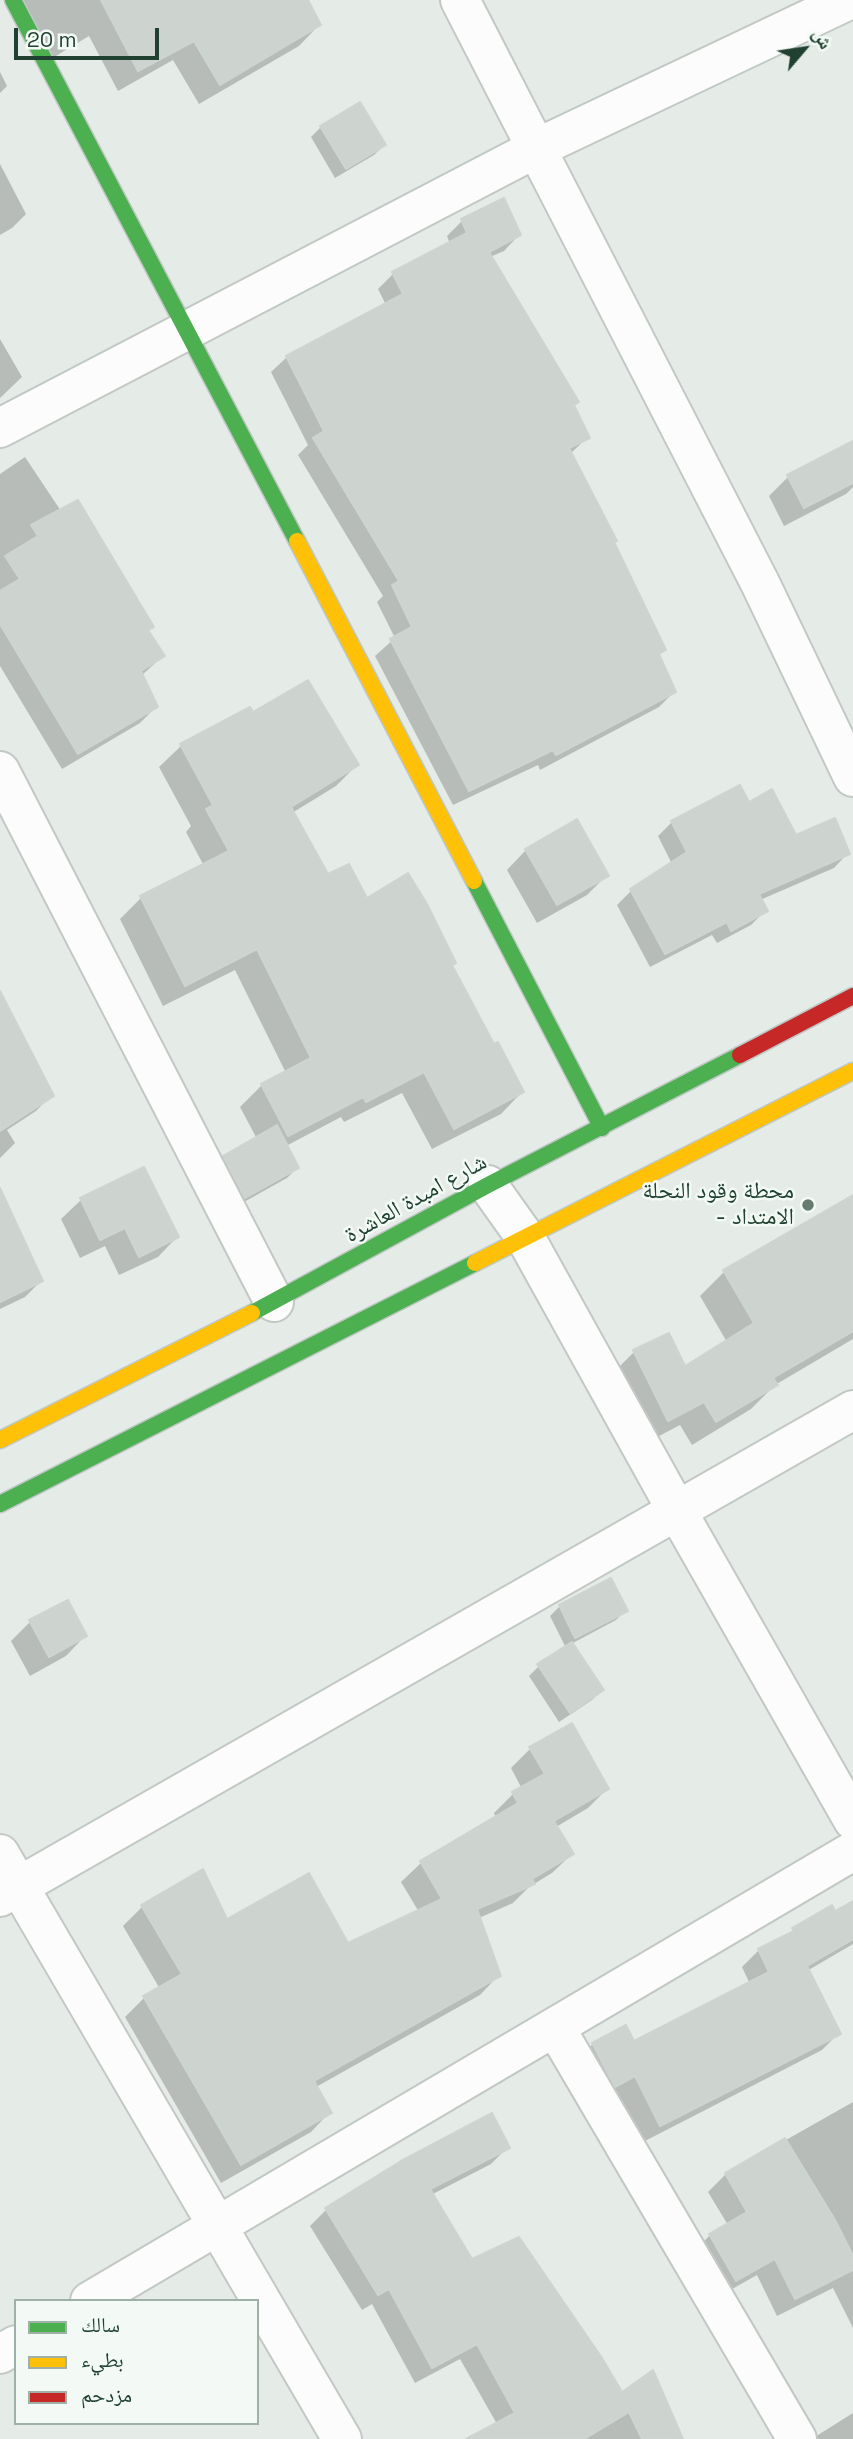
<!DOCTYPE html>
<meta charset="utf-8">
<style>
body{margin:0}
#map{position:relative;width:853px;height:2439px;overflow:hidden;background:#e5ebe7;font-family:"Space Grotesk","Noto Naskh Arabic",sans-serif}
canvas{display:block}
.legend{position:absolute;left:14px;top:2299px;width:245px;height:126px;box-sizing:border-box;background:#f3faf5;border:2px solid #9fb0a7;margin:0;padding:9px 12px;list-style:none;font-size:21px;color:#204132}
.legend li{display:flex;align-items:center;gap:14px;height:35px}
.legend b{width:35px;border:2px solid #9fb0a7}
.north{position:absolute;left:769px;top:14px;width:70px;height:70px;-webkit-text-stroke:5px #f3faf5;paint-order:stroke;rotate:61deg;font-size:19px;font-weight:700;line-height:28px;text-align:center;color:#204132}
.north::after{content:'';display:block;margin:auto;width:24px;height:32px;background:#204132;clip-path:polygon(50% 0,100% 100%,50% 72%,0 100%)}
.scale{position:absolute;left:14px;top:28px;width:145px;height:32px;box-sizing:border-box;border:4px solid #204132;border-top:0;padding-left:9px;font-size:21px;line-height:24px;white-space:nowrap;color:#204132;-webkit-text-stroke:5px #f3faf5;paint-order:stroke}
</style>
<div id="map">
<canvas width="853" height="2439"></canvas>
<ul class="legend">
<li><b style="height:9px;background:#4caf50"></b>سالك</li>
<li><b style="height:9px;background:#ffc107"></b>بطيء</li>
<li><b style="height:9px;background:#c62828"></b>مزدحم</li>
</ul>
<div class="north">ش</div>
<div class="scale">20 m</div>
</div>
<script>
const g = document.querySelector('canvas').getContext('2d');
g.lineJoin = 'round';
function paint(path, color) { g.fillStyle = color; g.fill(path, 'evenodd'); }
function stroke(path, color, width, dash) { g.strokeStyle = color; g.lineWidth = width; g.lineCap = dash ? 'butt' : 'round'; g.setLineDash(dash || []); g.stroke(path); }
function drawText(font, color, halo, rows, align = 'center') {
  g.font = font + ' "Space Grotesk","Noto Naskh Arabic",sans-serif'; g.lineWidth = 5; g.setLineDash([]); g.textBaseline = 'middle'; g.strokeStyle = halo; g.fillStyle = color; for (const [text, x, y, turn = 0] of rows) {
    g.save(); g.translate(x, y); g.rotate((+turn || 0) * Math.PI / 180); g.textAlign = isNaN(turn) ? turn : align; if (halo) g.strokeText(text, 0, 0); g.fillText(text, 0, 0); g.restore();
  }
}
paint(new Path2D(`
 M 18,0 L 306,0 L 319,25 L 299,46 L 199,104 L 173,60 L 118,91 L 89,36 L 46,62 Z
 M 0,72 L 7,86 L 0,93 Z
 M 321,127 L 384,145 L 374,155 L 335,178 L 311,137 Z
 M 0,164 L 26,214 L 12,228 L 0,235 Z
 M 462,221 L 519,235 L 504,251 L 490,257 L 588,437 L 570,454 L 664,650 L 658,655 L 674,692 L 659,707 L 540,770 L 538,765 L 453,805 L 375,656 L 395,638 L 377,602 L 383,596 L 298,455 L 308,445 L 271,372 L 287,357 L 386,305 L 378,289 L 393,274 L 450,244 L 447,236 Z
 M 0,339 L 22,377 L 0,398 Z
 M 853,448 L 853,487 L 846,494 L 784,526 L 769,496 L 788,477 Z
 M 25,457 L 61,511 L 152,626 L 147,631 L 163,656 L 141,676 L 156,707 L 140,723 L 62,769 L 0,666 L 0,474 Z
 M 249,709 L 252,715 L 357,765 L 336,786 L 292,813 L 327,876 L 366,901 L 451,966 L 494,1046 L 522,1092 L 501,1114 L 432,1149 L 402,1093 L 344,1122 L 341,1117 L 286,1146 L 297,1168 L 287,1178 L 235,1207 L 214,1167 L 224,1157 L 257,1139 L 240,1107 L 262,1085 L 286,1073 L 235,970 L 163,1006 L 120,919 L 141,898 L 204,866 L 186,832 L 191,826 L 159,767 L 181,746 Z
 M 739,788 L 748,804 L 796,837 L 848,853 L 834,868 L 760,900 L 765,911 L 751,925 L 717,943 L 712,935 L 650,967 L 617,905 L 631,891 L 672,864 L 658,836 L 672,822 Z
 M 526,850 L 607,875 L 587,895 L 537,923 L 507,870 Z
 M 0,995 L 52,1095 L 36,1111 L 7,1130 L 15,1143 L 0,1158 Z
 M 143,1169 L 177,1237 L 158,1257 L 119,1275 L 105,1246 L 80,1258 L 61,1219 L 81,1200 Z
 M 853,1197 L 853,1339 L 775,1385 L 751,1409 L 692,1445 L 680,1425 L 644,1444 L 610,1376 L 634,1352 L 684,1368 L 727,1342 L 700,1296 L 724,1272 Z
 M 0,1246 L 41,1281 L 25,1297 L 0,1309 Z
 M 560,1606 L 626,1610 L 616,1620 L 571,1644 L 602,1690 L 592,1700 L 559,1722 L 529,1676 L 539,1666 L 566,1648 L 550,1616 Z
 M 30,1622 L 85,1636 L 66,1656 L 30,1676 L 11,1641 Z
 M 530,1749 L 607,1789 L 588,1808 L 556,1827 L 572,1854 L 552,1873 L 529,1887 L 513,1903 L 479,1918 L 499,1975 L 480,1995 L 316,2087 L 330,2112 L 311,2132 L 221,2183 L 125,2017 L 144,1998 L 160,1989 L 123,1926 L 142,1907 L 348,1945 L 419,1912 L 401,1882 L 421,1863 L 496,1818 L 494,1813 L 513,1794 L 522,1789 L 511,1768 Z
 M 853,1903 L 853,1944 L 807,1971 L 839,2033 L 822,2050 L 643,2142 L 617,2092 L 598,2102 L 576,2061 L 593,2044 L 633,2043 L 750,1984 L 742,1967 L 759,1950 Z
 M 853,2102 L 853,2328 L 833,2288 L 777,2316 L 757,2275 L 718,2297 L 693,2253 L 710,2235 L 728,2225 L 708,2192 L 726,2174 Z
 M 508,2147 L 491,2164 L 431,2195 L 472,2261 L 622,2394 L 681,2439 L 470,2439 L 497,2424 L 460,2359 L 415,2383 L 372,2304 L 362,2310 L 310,2226 L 326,2210 L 402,2163 Z
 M 853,2413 L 853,2439 L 814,2439 L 818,2435 Z`), '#0003');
const building = new Path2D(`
 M 101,0 L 308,0 L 321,25 L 220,85 L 194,41 L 138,71 Z
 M 360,102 L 386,145 L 346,169 L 320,126 Z
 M 504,198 L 521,235 L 489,252 L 579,402 L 574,405 L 590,438 L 569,448 L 617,541 L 614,542 L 666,650 L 659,654 L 676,692 L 556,755 L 553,750 L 469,791 L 390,639 L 412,627 L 392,585 L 399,581 L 313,438 L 324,431 L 286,356 L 403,294 L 392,272 L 467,233 L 461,219 Z
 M 853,441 L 853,483 L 804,508 L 787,475 Z
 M 78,500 L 154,627 L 148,630 L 165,656 L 141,671 L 158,707 L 78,754 L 0,624 L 0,591 L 20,579 L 5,556 L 38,536 L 31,525 Z
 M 308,680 L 359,765 L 291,807 L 328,874 L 349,864 L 367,898 L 408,873 L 427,904 L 456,963 L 452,965 L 494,1044 L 498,1042 L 524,1092 L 454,1129 L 424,1072 L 366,1102 L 363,1097 L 288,1136 L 261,1084 L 311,1058 L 257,949 L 185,986 L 140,896 L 229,851 L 206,809 L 213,805 L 180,744 L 250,707 L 253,712 Z
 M 740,785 L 749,802 L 772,789 L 796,835 L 835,818 L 850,854 L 759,894 L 768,911 L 731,931 L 727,922 L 665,954 L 630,889 L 687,852 L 671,821 Z
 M 577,819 L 609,876 L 557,905 L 525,849 Z
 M 0,991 L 54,1096 L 0,1131 Z
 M 277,1125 L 299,1168 L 245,1198 L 223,1156 Z
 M 144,1167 L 179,1237 L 139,1257 L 125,1228 L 100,1240 L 80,1198 Z
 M 0,1188 L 43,1281 L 0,1302 Z
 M 853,1195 L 853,1331 L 773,1378 L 778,1385 L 716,1422 L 704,1402 L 668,1421 L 633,1350 L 669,1333 L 685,1366 L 754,1323 L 723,1270 Z
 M 611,1578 L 628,1611 L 575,1638 L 559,1605 Z
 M 68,1600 L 87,1636 L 49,1657 L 29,1620 Z
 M 572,1642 L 604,1690 L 570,1713 L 537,1664 Z
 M 572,1723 L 609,1789 L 554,1821 L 574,1854 L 532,1879 L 535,1884 L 477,1909 L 501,1976 L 314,2081 L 332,2113 L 241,2165 L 143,1996 L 182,1974 L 141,1905 L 203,1869 L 227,1919 L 309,1873 L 348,1943 L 442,1899 L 420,1861 L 518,1803 L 512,1792 L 545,1774 L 529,1747 Z
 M 853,1901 L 853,1939 L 807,1966 L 841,2034 L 660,2126 L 635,2076 L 615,2087 L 592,2043 L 626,2025 L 634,2041 L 769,1972 L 758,1949 L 794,1931 L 792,1928 L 832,1905 L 835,1911 Z
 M 492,2113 L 510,2148 L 430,2189 L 472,2259 L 519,2237 L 602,2358 L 622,2392 L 653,2370 L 683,2439 L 642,2439 L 629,2412 L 584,2439 L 466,2439 L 515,2413 L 477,2344 L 432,2368 L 389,2289 L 378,2295 L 325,2208 L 401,2161 Z
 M 785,2138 L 835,2220 L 853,2256 L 853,2270 L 795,2299 L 775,2259 L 736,2281 L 709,2234 L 747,2212 L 725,2173 Z`);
paint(building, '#cdd4d0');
stroke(building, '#ced4d0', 2);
const street = new Path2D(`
 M 460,0 L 760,583 L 853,777
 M 0,428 L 535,149 L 849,0
 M 0,771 L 274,1302
 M 488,1185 L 525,1237 L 677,1511 L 853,1820
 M 0,1854 L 342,2439
 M 0,1897 L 853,1410
 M 555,2027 L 797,2439
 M 90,2301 L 853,1851
 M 0,2354 L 16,2345`);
const fast = new Path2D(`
 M 13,0 L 297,541
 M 474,881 L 602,1128
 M 252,1313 L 488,1185 L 740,1055
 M 0,1504 L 475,1263`);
const slow = new Path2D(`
 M 297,541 L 474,881
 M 475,1263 L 853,1071
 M 0,1440 L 252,1313`);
const jam = new Path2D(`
 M 740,1055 L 853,996`);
stroke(street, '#c2c8c4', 42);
stroke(fast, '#bec7c3', 19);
stroke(slow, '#bec7c3', 19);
stroke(jam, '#bec7c3', 19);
stroke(street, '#fbfcfb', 38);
stroke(fast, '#4caf50', 16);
stroke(slow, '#ffc107', 16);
stroke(jam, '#c62828', 16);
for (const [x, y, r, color] of [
 [808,1205,7,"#657c71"]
]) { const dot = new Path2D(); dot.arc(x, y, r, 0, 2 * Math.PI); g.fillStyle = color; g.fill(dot); stroke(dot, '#f3faf5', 2.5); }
drawText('23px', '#204132', '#f3faf5', [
 ["محطة وقود النحلة",794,1192],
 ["- الامتداد",794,1218]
], 'right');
drawText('23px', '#204132', '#f3faf5', [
 ["شارع امبدة العاشرة",416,1199,-29]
]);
</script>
